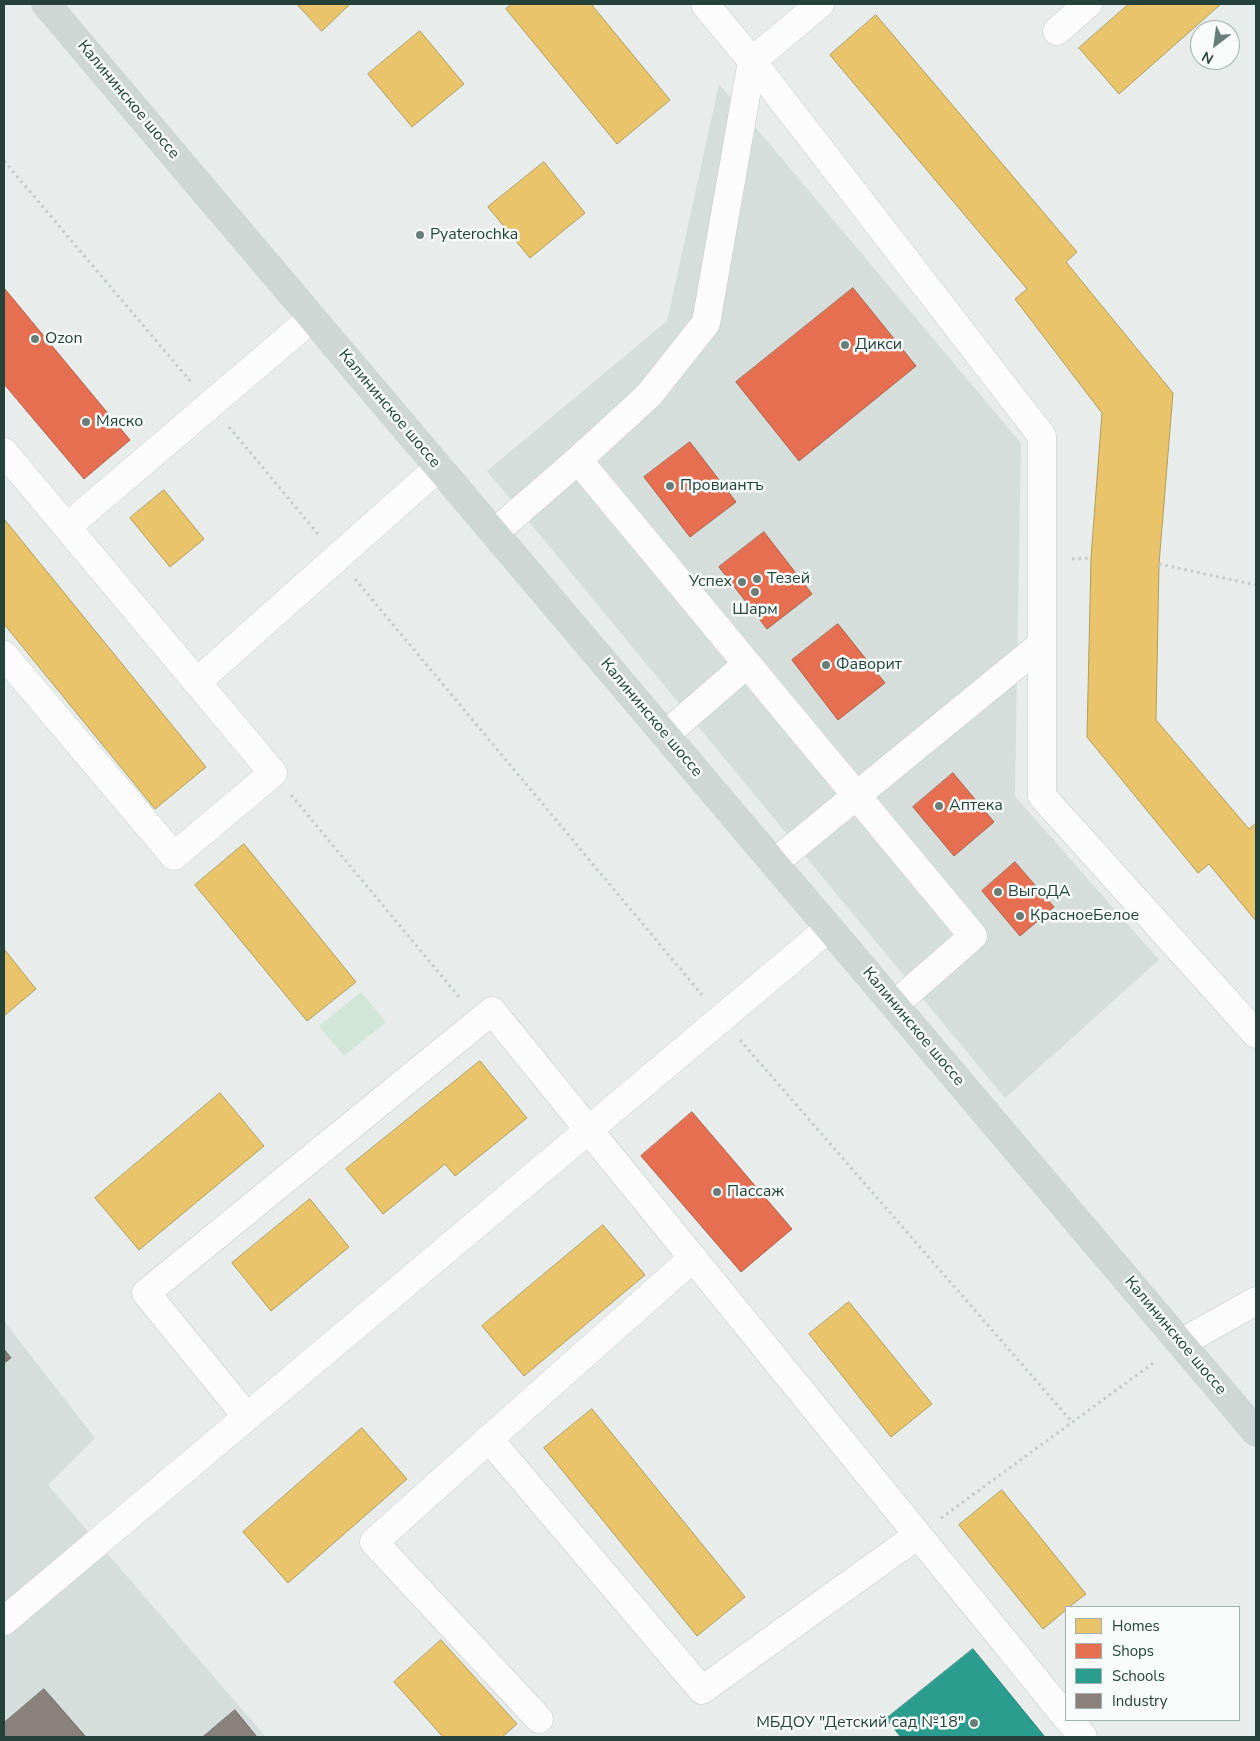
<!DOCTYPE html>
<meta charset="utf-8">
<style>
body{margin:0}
#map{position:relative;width:1260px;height:1741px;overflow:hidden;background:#e8edeb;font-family:"Nunito Sans",sans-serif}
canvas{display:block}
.frame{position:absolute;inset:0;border:5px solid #24423a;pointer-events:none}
.legend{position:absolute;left:1065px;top:1606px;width:175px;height:115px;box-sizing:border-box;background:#f7fbf9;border:1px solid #a3b1ad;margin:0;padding:6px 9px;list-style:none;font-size:15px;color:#24423a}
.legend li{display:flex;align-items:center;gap:10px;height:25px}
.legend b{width:25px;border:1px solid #a3b1ad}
.north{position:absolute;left:1190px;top:20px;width:50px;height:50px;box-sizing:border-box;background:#f7fbf9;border:1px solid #a3b1ad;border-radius:50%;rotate:210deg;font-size:14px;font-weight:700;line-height:20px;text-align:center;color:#24423a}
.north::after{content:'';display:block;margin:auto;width:18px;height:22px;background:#697e78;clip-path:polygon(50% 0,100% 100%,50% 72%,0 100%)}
</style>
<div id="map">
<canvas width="1260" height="1741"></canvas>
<div class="frame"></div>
<ul class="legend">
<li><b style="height:14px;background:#e9c46a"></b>Homes</li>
<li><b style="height:14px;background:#e76f51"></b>Shops</li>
<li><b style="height:14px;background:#2a9d8f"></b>Schools</li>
<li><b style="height:14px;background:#8a817c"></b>Industry</li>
</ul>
<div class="north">N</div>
</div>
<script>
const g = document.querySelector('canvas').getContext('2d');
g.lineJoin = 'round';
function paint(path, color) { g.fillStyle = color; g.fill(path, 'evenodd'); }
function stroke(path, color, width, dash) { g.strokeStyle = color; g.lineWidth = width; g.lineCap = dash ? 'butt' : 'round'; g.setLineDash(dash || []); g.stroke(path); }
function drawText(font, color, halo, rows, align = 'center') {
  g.font = font + ' "Nunito Sans",sans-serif'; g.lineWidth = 5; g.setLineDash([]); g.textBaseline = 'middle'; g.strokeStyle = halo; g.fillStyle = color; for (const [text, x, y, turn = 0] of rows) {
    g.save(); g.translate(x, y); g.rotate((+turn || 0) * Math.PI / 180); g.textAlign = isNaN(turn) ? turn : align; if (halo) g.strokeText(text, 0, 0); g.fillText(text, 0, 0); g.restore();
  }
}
paint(new Path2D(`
 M 719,84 L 1021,443 L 1015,796 L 1159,960 L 1005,1098 L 487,471 L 667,321 Z
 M 4,1321 L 95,1438 L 48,1485 L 266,1737 L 4,1737 Z`), '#d6dedb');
paint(new Path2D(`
 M 361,992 L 386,1022 L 344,1056 L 319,1026 Z`), '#d1e6d8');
const homes = new Path2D(`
 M 297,4 L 350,4 L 322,31 Z
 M 512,4 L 591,4 L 670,100 L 617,144 L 506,9 Z
 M 1129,4 L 1221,4 L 1119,94 L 1079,48 Z
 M 876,15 L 1077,252 L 1066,262 L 1173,393 L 1159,564 L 1156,720 L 1249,829 L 1256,823 L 1256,921 L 1209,864 L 1198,873 L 1087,737 L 1091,558 L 1102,413 L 1015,299 L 1027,289 L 830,55 Z
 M 420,31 L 464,84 L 412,127 L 368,74 Z
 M 544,162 L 585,213 L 530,258 L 488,207 Z
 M 164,490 L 204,539 L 170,567 L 130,518 Z
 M 4,519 L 206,767 L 155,809 L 4,624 Z
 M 244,844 L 356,982 L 307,1021 L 195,885 Z
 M 4,949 L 36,989 L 4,1016 Z
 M 480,1061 L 527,1118 L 455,1176 L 445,1164 L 383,1214 L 346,1169 Z
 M 220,1093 L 264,1146 L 139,1250 L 95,1198 Z
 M 310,1199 L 349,1247 L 271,1311 L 232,1263 Z
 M 603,1225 L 645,1275 L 524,1376 L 482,1326 Z
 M 849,1302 L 932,1404 L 891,1437 L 809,1334 Z
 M 592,1409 L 745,1597 L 697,1636 L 544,1448 Z
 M 362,1428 L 407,1479 L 288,1583 L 243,1532 Z
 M 1002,1490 L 1086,1594 L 1069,1607 L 1066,1607 L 1066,1610 L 1043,1629 L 959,1525 Z
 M 441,1640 L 517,1724 L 502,1737 L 443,1737 L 394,1682 Z`);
paint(homes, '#e9c46a');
stroke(homes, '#ae9d5c', 1);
const shops = new Path2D(`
 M 4,288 L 130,440 L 84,479 L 4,384 Z
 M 853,288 L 916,366 L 799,461 L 736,382 Z
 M 690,442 L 736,502 L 690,537 L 644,477 Z
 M 764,532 L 812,594 L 767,629 L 719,567 Z
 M 838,624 L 885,683 L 838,720 L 792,660 Z
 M 953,773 L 994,822 L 954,856 L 913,807 Z
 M 1015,862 L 1054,907 L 1020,936 L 982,891 Z
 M 692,1112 L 792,1229 L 741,1272 L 641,1156 Z`);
paint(shops, '#e76f51');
stroke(shops, '#ac624a', 1);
const schools = new Path2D(`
 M 973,1649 L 1045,1737 L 901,1737 L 886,1719 Z`);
paint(schools, '#2a9d8f');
stroke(schools, '#288276', 1);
const industry = new Path2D(`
 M 4,1349 L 11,1358 L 4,1363 Z
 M 44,1689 L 86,1737 L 4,1737 L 4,1723 Z
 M 235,1710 L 257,1737 L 203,1737 Z`);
paint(industry, '#8a817c');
stroke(industry, '#6b6e68', 1);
const minor = new Path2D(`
 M 1057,31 L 1088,4
 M 4,452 L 273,773 L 174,856 L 4,655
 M 578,460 L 649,395 L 706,323 L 752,61 L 705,4
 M 68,526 L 312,318
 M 494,533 L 578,460 L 973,936 L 894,1005
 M 1042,644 L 1042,796 L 1256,1034
 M 197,682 L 439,467
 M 665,735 L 747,664
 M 774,863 L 1042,644 L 1042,436 L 752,61 L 820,4
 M 693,1258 L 489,1439 L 702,1690 L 918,1535
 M 1181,1343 L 1256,1301
 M 247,1417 L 146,1293 L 492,1011 L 1066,1717
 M 489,1439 L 374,1542 L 539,1719
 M 4,1621 L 829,928
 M 1069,1720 L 1083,1737`);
const major = new Path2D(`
 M 46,4 L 1256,1432`);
stroke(minor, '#c5cac8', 29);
stroke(major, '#c3ccc9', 29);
stroke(new Path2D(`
 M 4,161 L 191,382
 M 229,427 L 318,534
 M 1072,559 L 1091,558
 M 1159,564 L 1256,585
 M 355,579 L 702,995
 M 291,795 L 460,998
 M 740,1040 L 1072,1422
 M 941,1518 L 1156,1361`), '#c3ccca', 3, [2.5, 4]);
stroke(minor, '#fcfcfc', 28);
stroke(major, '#cfd7d5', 28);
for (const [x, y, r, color] of [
 [420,235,5,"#697e78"],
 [35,339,5,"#697e78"],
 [845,345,5,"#697e78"],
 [86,422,5,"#697e78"],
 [670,486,5,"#697e78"],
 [757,579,5,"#697e78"],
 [742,582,5,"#697e78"],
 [755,592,5,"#697e78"],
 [826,665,5,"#697e78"],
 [939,806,5,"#697e78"],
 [998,892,5,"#697e78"],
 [1020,916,5,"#697e78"],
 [717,1192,5,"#697e78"],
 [974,1723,5,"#697e78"]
]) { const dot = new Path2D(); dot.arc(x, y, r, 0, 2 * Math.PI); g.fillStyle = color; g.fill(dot); stroke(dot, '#f7fbf9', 2); }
drawText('16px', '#24423a', '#f7fbf9', [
 ["Калининское шоссе",128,100,50],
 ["Калининское шоссе",389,409,50],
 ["Калининское шоссе",651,718,50],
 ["Калининское шоссе",913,1027,50],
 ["Калининское шоссе",1175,1336,50]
]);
drawText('16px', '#24423a', '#f7fbf9', [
 ["Pyaterochka",430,235],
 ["Ozon",45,339],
 ["Дикси",855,345],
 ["Мяско",96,422],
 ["Провиантъ",680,486],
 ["Тезей",767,579],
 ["Успех",732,582,"right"],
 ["Шарм",755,610,"center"],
 ["Фаворит",836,665],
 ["Аптека",949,806],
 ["ВыгоДА",1008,892],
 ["КрасноеБелое",1030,916],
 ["Пассаж",727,1192],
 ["МБДОУ \"Детский сад №18\"",964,1723,"right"]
], 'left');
</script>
